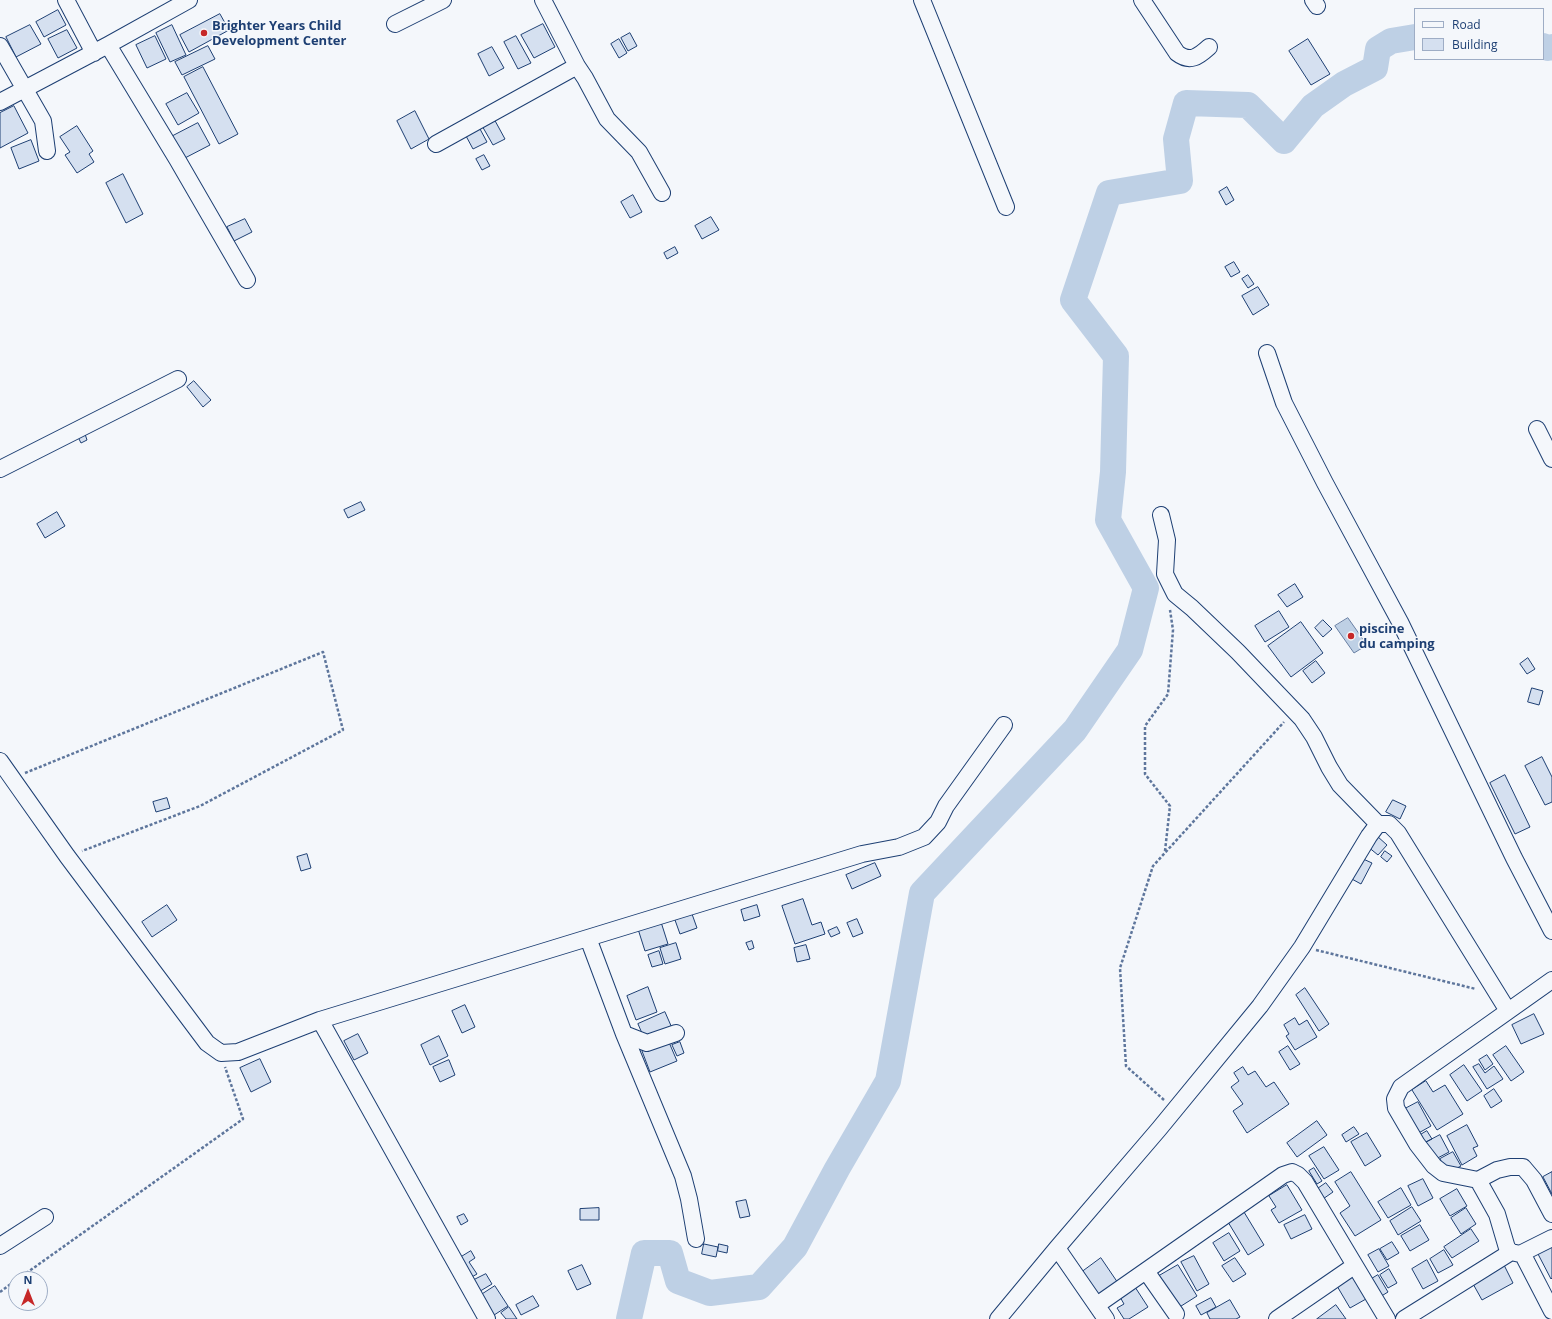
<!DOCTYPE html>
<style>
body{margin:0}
#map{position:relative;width:1552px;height:1319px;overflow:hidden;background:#f4f7fb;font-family:"Open Sans",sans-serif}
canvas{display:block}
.legend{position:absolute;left:1414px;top:8px;width:130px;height:52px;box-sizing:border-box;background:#f4f7fb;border:1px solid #9eadc5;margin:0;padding:5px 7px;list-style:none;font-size:12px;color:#1d3f73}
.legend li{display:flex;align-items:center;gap:8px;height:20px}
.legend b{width:20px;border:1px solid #9eadc5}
.north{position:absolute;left:8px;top:1271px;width:40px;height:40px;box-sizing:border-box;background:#f4f7fb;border:1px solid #9eadc5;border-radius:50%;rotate:0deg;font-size:11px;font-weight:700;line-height:16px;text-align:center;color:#1d3f73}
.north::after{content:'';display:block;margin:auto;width:14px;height:18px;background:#c62828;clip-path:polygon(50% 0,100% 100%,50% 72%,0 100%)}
</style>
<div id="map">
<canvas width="1552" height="1319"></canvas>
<ul class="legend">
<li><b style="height:5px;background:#f4f7fb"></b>Road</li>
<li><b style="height:11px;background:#d5e0f0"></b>Building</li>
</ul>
<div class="north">N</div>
</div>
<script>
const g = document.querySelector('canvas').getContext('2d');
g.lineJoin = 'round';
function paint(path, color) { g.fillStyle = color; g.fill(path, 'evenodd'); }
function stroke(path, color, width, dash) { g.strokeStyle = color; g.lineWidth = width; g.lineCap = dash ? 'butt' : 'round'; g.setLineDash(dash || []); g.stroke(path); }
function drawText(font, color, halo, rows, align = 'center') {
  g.font = font + ' "Open Sans",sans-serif'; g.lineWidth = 3; g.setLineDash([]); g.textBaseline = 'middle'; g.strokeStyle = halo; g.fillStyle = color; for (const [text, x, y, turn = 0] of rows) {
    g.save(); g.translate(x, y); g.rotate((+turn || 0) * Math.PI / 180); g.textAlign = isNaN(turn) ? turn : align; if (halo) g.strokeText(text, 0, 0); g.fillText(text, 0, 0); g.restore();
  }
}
const water = new Path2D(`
 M 1348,618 L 1367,645 L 1354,653 L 1335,626 Z`);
paint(water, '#bed0e5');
stroke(water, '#687fa3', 1);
stroke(new Path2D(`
 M 1543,46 L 1548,48 L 1552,47
 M 629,1319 L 644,1253 L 670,1253 L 678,1281 L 710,1293 L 759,1287 L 795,1247 L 837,1169 L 888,1081 L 922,893 L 1075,730 L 1130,650 L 1146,588 L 1108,520 L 1113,472 L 1116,356 L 1073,300 L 1109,193 L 1180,181 L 1176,139 L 1186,103 L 1248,105 L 1284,141 L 1313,106 L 1344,84 L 1375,68 L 1378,49 L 1391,41 L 1415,37`), '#bed0e5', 26);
const building = new Path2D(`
 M 58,10 L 66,25 L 44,37 L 36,22 Z
 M 220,14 L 229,30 L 189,52 L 180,35 Z
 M 543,24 L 555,47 L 534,58 L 521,35 Z
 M 30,25 L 41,44 L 16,57 L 6,37 Z
 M 172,25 L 186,55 L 170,62 L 156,33 Z
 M 67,30 L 77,48 L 58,58 L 48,39 Z
 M 630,33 L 637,46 L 628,51 L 621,38 Z
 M 155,36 L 166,59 L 147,68 L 136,45 Z
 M 516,36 L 531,63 L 518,69 L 504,42 Z
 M 619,39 L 627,53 L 619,58 L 611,44 Z
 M 1308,39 L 1330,74 L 1311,85 L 1289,51 Z
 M 208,46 L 215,59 L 182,75 L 175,62 Z
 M 492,47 L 504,68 L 489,76 L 478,54 Z
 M 203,67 L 238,134 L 219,144 L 184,77 Z
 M 187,93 L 199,113 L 178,125 L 166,104 Z
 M 14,106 L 28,133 L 0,148 L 0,113 Z
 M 415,111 L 429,139 L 411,149 L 397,121 Z
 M 493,117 L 505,139 L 493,145 L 481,124 Z
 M 198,123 L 210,145 L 183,159 L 171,137 Z
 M 77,126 L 93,151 L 89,154 L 94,162 L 77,173 L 65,155 L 70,152 L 60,137 Z
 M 480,129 L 487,142 L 473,149 L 466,136 Z
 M 31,140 L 39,161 L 19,169 L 11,148 Z
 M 484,155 L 490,166 L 482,170 L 476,159 Z
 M 123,174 L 143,214 L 126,223 L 106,183 Z
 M 1227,187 L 1234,200 L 1226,205 L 1219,192 Z
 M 633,195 L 642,212 L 630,218 L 621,202 Z
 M 711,217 L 719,230 L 702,239 L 695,226 Z
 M 245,219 L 252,232 L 234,241 L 227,227 Z
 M 675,247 L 678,253 L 667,259 L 664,253 Z
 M 1234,262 L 1240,272 L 1231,277 L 1225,267 Z
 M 1248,275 L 1254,284 L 1248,288 L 1242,279 Z
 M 1258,287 L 1269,305 L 1253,315 L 1242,296 Z
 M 194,381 L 211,400 L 203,407 L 187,387 Z
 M 85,434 L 87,440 L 81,443 L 78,437 Z
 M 361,502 L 365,510 L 348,518 L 344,510 Z
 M 57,512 L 65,526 L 45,538 L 37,524 Z
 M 1295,584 L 1303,597 L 1287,607 L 1278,595 Z
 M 1279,611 L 1289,627 L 1265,642 L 1255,626 Z
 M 1323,620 L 1332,629 L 1323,637 L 1315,628 Z
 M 1301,622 L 1323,653 L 1291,677 L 1268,646 Z
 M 1528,658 L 1535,669 L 1527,674 L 1520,664 Z
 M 1316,661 L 1325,673 L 1312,683 L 1303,671 Z
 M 1532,688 L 1543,691 L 1539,705 L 1528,702 Z
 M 1542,757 L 1552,777 L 1552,802 L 1545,805 L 1525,766 Z
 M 1505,775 L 1530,827 L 1515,834 L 1490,783 Z
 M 167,798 L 170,808 L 156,812 L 153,802 Z
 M 1393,800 L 1406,806 L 1400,819 L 1386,812 Z
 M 1377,836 L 1387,845 L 1378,855 L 1367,846 Z
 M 1385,851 L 1392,856 L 1387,862 L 1381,857 Z
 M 307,854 L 311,868 L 301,871 L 297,857 Z
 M 1361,858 L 1372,863 L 1361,884 L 1350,878 Z
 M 875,863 L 881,876 L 852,889 L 846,875 Z
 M 803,899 L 812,925 L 821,922 L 825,934 L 795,944 L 782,906 Z
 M 167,905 L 177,920 L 152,937 L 142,922 Z
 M 757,905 L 760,916 L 744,921 L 741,910 Z
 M 692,914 L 697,928 L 680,934 L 675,920 Z
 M 857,919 L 863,933 L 853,937 L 847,923 Z
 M 661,922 L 668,944 L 645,951 L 638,929 Z
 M 837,927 L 840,933 L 831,937 L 828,931 Z
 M 752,941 L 754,948 L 749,950 L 746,943 Z
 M 676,943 L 681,959 L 665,964 L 660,948 Z
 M 806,945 L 810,959 L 797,962 L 794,948 Z
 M 659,951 L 663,964 L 652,967 L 648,955 Z
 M 648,987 L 657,1012 L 636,1020 L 627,996 Z
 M 1305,988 L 1329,1024 L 1319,1031 L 1296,995 Z
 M 465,1005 L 475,1027 L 462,1033 L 452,1011 Z
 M 665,1012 L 672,1028 L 645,1040 L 638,1024 Z
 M 1534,1014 L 1544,1034 L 1521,1044 L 1512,1025 Z
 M 1295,1018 L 1299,1025 L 1307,1020 L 1317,1037 L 1295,1050 L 1286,1036 L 1289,1034 L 1284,1025 Z
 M 358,1034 L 368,1053 L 354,1060 L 344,1041 Z
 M 439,1036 L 448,1056 L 430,1065 L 421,1045 Z
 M 668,1040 L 677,1061 L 650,1072 L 642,1051 Z
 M 680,1042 L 684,1053 L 677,1056 L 672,1045 Z
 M 1288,1046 L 1300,1064 L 1290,1070 L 1279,1052 Z
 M 1506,1046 L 1524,1072 L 1511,1081 L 1493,1055 Z
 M 1487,1055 L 1493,1064 L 1485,1070 L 1479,1060 Z
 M 260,1059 L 271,1082 L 251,1092 L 240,1068 Z
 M 449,1060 L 455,1075 L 440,1082 L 433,1067 Z
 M 1479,1064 L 1485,1073 L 1494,1066 L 1503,1079 L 1487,1089 L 1473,1067 Z
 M 1464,1065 L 1482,1091 L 1467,1101 L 1450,1075 Z
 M 1243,1067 L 1248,1075 L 1255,1071 L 1266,1087 L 1274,1082 L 1289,1104 L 1247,1133 L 1233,1111 L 1243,1104 L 1231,1087 L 1239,1081 L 1234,1073 Z
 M 1426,1081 L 1433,1092 L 1445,1085 L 1463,1114 L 1437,1130 L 1412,1090 Z
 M 1494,1089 L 1502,1101 L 1491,1108 L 1484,1096 Z
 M 1418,1102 L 1431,1126 L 1415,1135 L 1401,1111 Z
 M 1317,1121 L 1327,1135 L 1297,1157 L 1287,1143 Z
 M 1467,1125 L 1478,1146 L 1473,1148 L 1477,1156 L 1462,1165 L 1447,1136 Z
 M 1354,1127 L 1359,1134 L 1346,1142 L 1342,1135 Z
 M 1427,1131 L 1432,1139 L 1422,1144 L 1417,1137 Z
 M 1367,1133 L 1381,1156 L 1365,1166 L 1351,1142 Z
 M 1440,1135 L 1449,1152 L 1432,1161 L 1423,1144 Z
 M 1324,1147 L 1339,1170 L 1324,1179 L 1309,1156 Z
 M 1453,1152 L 1461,1166 L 1447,1173 L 1440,1159 Z
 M 1314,1168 L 1322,1181 L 1317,1184 L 1309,1171 Z
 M 1351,1172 L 1381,1220 L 1355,1236 L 1340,1213 L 1350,1206 L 1335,1182 Z
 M 1552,1172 L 1552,1194 L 1543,1177 Z
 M 1423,1179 L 1433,1198 L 1418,1206 L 1408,1186 Z
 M 1326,1183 L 1333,1192 L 1320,1201 L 1313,1192 Z
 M 1287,1185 L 1302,1210 L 1279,1223 L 1271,1210 L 1276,1207 L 1269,1196 Z
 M 1401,1188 L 1411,1205 L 1388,1218 L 1378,1202 Z
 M 1457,1189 L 1467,1206 L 1450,1216 L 1440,1199 Z
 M 746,1200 L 750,1216 L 740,1218 L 736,1202 Z
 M 1412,1207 L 1421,1221 L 1398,1235 L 1390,1221 Z
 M 599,1208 L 599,1220 L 580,1220 L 580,1209 Z
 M 1466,1208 L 1476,1224 L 1461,1234 L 1451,1218 Z
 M 1244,1212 L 1264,1245 L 1248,1255 L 1228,1222 Z
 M 464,1214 L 468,1221 L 461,1225 L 457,1217 Z
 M 1305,1215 L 1312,1229 L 1291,1239 L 1284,1225 Z
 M 1420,1225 L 1429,1240 L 1410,1251 L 1401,1236 Z
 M 1471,1229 L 1479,1241 L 1452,1258 L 1444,1247 Z
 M 1229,1233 L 1240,1251 L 1224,1261 L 1213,1243 Z
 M 1392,1242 L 1399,1253 L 1387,1260 L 1380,1249 Z
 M 704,1244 L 718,1247 L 716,1257 L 702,1254 Z
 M 719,1244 L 728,1246 L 727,1253 L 718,1251 Z
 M 1552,1247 L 1552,1278 L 1551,1279 L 1538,1254 Z
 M 1379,1249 L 1389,1266 L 1378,1272 L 1368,1255 Z
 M 1444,1250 L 1453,1265 L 1438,1273 L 1430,1259 Z
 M 471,1251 L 475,1258 L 469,1262 L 477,1274 L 470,1278 L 458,1259 Z
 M 1194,1256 L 1209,1284 L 1197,1291 L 1181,1262 Z
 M 1101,1258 L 1118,1283 L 1099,1296 L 1082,1272 Z
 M 1235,1258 L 1246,1274 L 1233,1282 L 1222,1266 Z
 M 1427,1260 L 1438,1281 L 1423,1289 L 1412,1269 Z
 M 582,1265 L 591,1284 L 577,1290 L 568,1271 Z
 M 1178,1265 L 1197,1296 L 1178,1308 L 1159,1276 Z
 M 1504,1265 L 1513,1283 L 1482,1300 L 1472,1282 Z
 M 1389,1269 L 1397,1283 L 1388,1288 L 1380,1275 Z
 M 486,1274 L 492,1284 L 477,1293 L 470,1282 Z
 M 1378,1275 L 1388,1292 L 1375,1300 L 1365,1283 Z
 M 1353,1277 L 1366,1299 L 1350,1308 L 1337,1286 Z
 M 495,1286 L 508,1306 L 491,1317 L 478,1297 Z
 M 1135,1287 L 1148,1307 L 1129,1319 L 1124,1319 L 1117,1308 L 1124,1304 L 1120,1297 Z
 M 533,1296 L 539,1306 L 521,1315 L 516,1305 Z
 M 1211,1298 L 1216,1307 L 1201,1315 L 1196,1306 Z
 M 1230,1300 L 1240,1317 L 1236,1319 L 1210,1319 L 1207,1313 Z
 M 1336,1305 L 1346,1319 L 1317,1319 Z
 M 509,1307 L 517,1319 L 506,1319 L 501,1313 Z`);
paint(building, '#d5e0f0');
stroke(building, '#1d3f73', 1);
const minor = new Path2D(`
 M 66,0 L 94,53
 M 543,0 L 577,66 L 585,78 L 607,119 L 639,152 L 662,193
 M 922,0 L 1006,207
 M 1142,0 L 1177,53 C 1190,63 1198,57 1209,47
 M 1313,0 L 1317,6
 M 395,24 L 443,0
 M 108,45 L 177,159 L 247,280
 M 0,46 L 43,121 L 47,151
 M 0,102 L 108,45 L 189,0
 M 436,144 L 577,66
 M 1267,353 L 1284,403 L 1325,483 L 1400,622 L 1514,858 L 1552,931
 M 1537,429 L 1552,459
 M 0,469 L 178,379
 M 1161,515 L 1167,540 L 1165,574 L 1175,594 L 1192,608 L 1238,652 L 1302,719 L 1314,737 L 1329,767 L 1340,785 L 1378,824
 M 0,761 L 67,856 L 207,1043 L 221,1053 L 238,1052 L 320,1020 L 862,854 L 899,847 L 924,837 L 938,822 L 946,806 L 1004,725
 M 588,938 L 624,1034 L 683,1176 L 689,1199 L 696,1239
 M 1552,980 L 1401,1087 L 1395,1099 L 1396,1108 L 1417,1144 L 1434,1166 L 1443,1173 L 1478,1180 L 1497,1170 L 1510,1167 L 1523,1167 L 1534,1180 L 1552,1214
 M 320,1020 L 487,1319
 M 624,1034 L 647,1043 L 676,1033
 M 1478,1180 L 1497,1214 L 1507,1248 L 1511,1252 L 1520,1254 L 1552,1238
 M 0,1246 L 45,1217
 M 1057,1248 L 1106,1319
 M 1522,1253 L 1552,1311
 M 1146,1271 L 1176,1314
 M 1097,1305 L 1283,1175 L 1292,1172 L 1298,1175 L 1305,1182 L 1387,1319
 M 998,1319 L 1057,1248 L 1159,1129 L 1260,1006 L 1302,947 L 1369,836 L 1378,824 L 1389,824 L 1398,833 L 1508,1011
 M 1277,1319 L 1354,1266
 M 1404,1319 L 1511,1252`);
stroke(minor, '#1d3f73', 18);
stroke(new Path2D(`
 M 25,773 L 323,652 L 343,730 L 200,806 L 82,851
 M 1165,851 L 1170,806 L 1145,774 L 1145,726 L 1168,694 L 1173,630 L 1170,610
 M 1316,950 L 1476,989
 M 1164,1100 L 1126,1066 L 1120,968 L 1153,866 L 1284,722
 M 18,1279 L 243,1119 L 225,1067
 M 0,1292 L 16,1280`), '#5e769c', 2.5, [3, 2]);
stroke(minor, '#f4f7fb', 16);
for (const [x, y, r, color] of [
 [204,33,4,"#c62828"],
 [1351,636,4,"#c62828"]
]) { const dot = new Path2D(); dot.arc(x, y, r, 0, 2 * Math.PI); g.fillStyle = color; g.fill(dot); stroke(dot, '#f4f7fb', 1.5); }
drawText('bold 13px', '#1d3f73', '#f4f7fb', [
 ["Brighter Years Child",212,26],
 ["Development Center",212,41],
 ["piscine",1359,629],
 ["du camping",1359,644]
], 'left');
</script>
